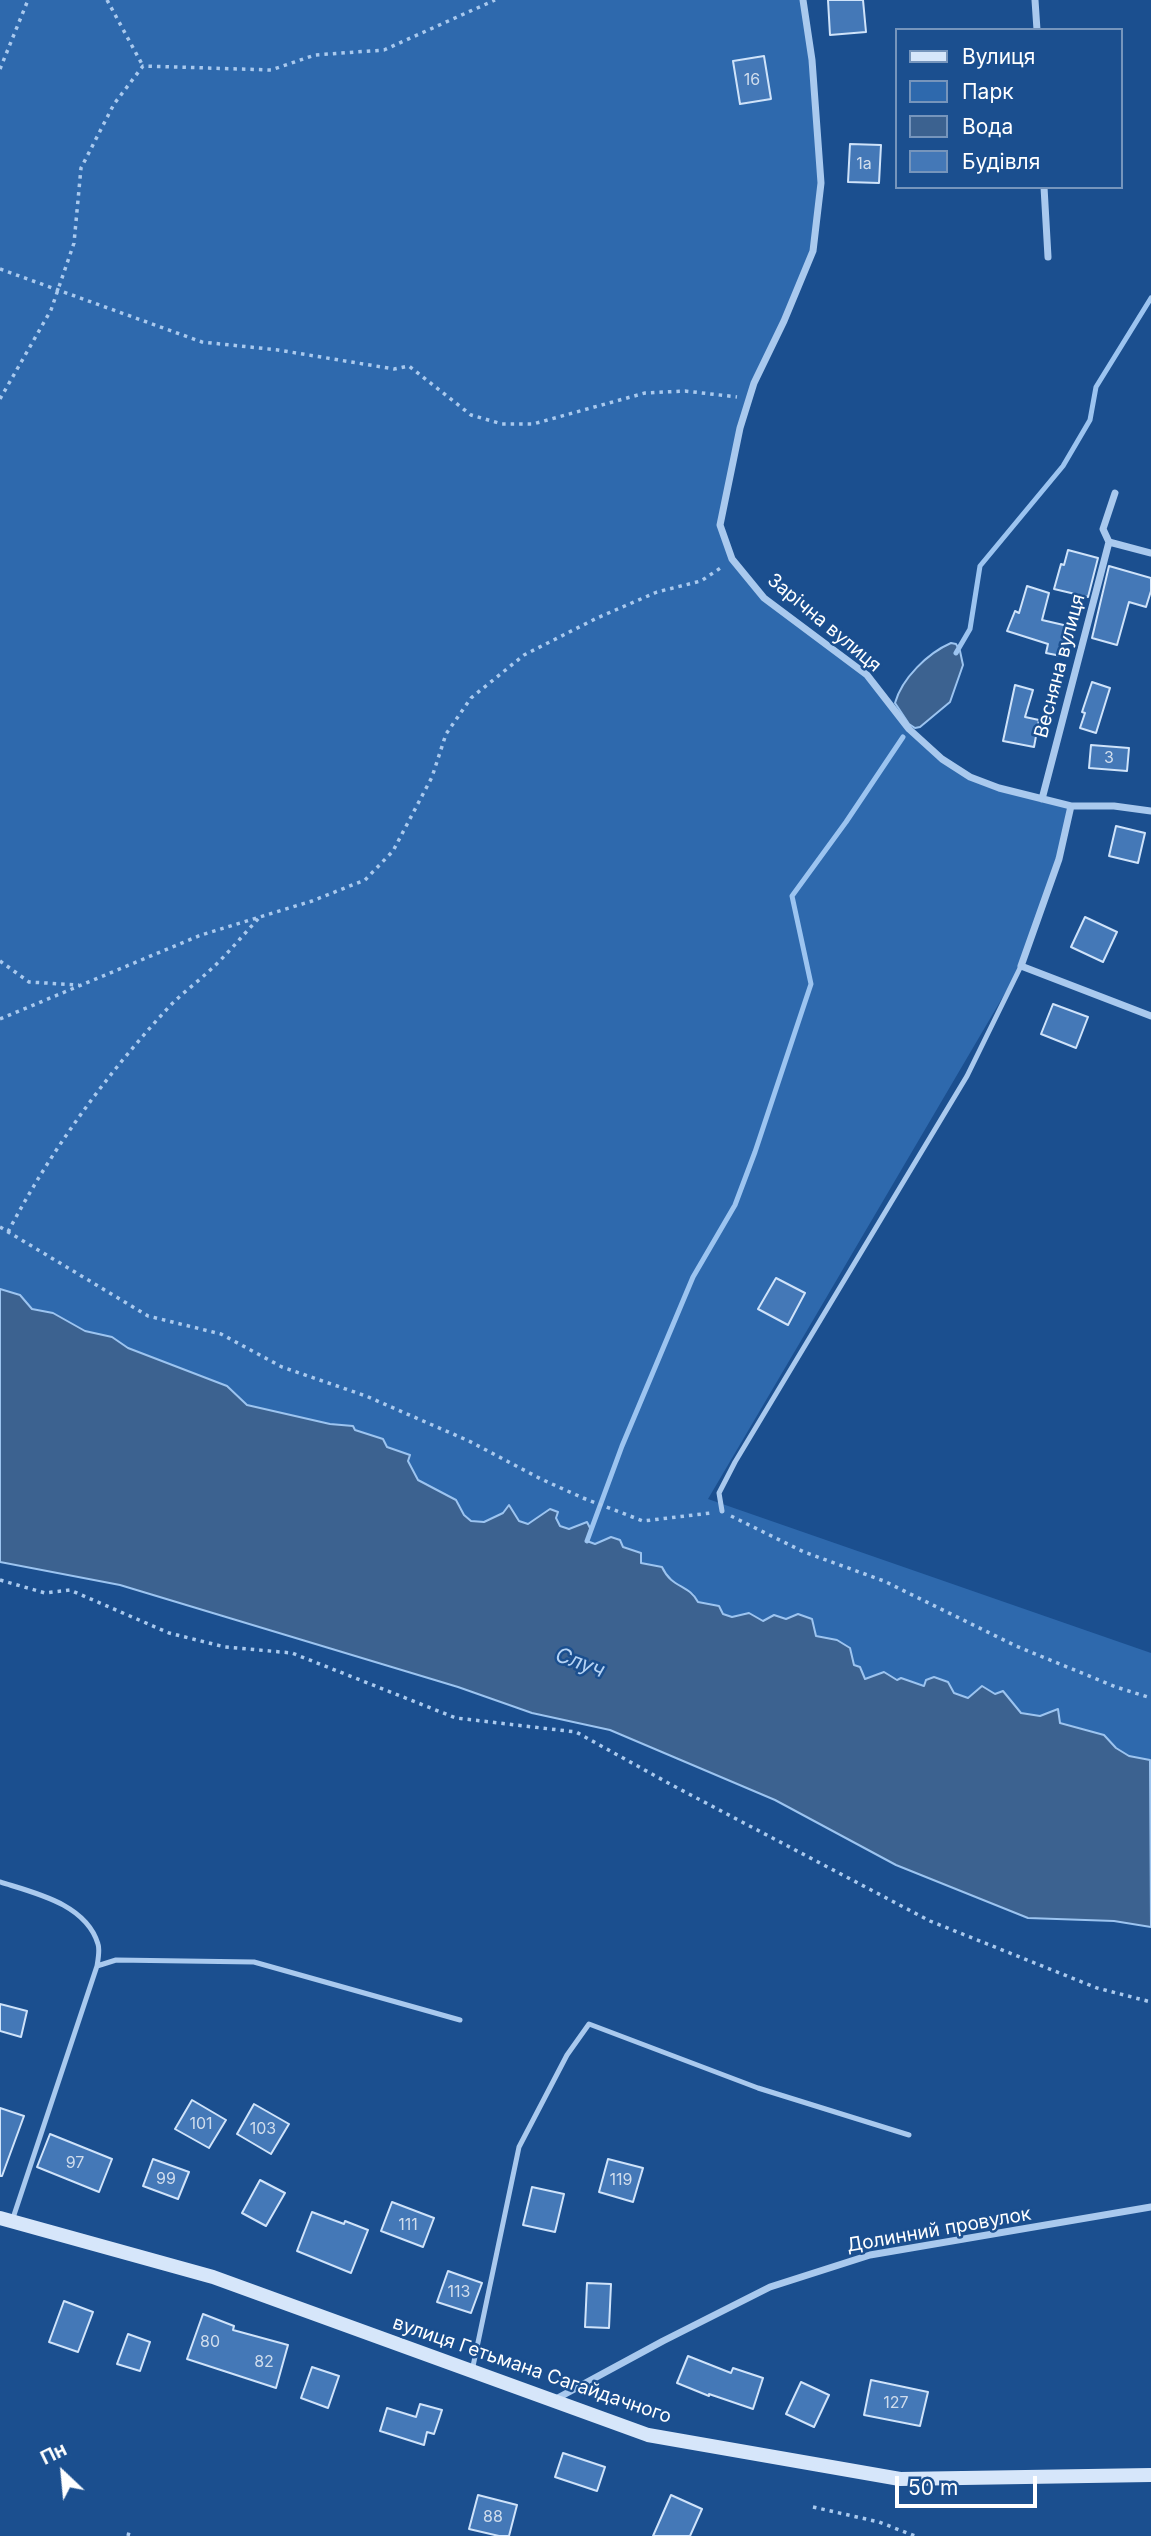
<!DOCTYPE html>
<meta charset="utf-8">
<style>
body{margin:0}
#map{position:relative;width:1151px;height:2536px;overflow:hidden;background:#1b4f8f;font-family:Inter,sans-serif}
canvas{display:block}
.legend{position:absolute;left:895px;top:28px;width:228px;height:161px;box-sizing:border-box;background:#1b4f8f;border:2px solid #7695bc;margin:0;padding:9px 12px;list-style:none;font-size:21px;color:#fff}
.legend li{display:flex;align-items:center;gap:14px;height:35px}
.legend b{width:35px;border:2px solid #7695bc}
.north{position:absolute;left:28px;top:2438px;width:70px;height:70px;-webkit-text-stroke:5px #1b4f8f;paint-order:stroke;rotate:334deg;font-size:19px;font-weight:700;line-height:28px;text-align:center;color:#fff}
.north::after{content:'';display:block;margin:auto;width:24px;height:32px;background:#fff;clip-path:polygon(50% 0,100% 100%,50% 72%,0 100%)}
.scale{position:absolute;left:895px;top:2476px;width:142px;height:32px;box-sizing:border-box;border:4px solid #fff;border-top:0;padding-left:9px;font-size:21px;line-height:24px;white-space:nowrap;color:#fff;-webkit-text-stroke:5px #1b4f8f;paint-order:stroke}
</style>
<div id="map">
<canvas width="1151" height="2536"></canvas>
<ul class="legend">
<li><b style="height:9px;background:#d6e6fa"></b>Вулиця</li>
<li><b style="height:19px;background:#2e69ad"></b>Парк</li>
<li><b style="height:19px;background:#3c6290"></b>Вода</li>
<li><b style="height:19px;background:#4478b7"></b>Будівля</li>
</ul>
<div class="north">Пн</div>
<div class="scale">50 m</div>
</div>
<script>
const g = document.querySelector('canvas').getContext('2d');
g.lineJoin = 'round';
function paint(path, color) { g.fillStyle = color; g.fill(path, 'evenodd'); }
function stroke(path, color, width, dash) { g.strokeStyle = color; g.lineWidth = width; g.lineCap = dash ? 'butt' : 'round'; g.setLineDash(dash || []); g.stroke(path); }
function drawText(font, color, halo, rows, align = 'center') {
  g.font = font + ' Inter,sans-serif'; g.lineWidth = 5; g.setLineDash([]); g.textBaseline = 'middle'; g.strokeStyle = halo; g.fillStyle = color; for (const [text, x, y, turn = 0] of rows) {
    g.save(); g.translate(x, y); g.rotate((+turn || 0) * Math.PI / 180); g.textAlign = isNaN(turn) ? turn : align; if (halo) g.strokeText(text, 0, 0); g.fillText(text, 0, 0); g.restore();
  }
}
paint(new Path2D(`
 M 0,0 L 803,0 L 821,183 L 813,251 L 754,383 L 720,525 L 732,560 L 764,598 L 867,675 L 909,729 L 970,777 L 1071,806 L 1059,859 L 1021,966 L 708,1499 L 1151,1653 L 1151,1762 L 1129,1756 L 1116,1748 L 1104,1735 L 1040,1716 L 1021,1713 L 1003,1691 L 996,1694 L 968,1698 L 901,1678 L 865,1679 L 860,1667 L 854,1665 L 837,1640 L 816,1636 L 786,1619 L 763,1621 L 749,1613 L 732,1617 L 723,1614 L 719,1606 L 698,1602 L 694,1594 L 641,1563 L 611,1537 L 595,1544 L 560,1526 L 556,1518 L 528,1525 L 503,1513 L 484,1522 L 471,1521 L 464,1515 L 456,1500 L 418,1480 L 408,1461 L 410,1455 L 387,1447 L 383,1439 L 354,1430 L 352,1426 L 330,1424 L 247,1405 L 227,1386 L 128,1348 L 112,1337 L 85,1331 L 53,1313 L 31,1309 L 20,1295 L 0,1289 Z`), '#2e69ad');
const water = new Path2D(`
 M 951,643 L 956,644 L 960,651 L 963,665 L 950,702 L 920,727 L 915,728 L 909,724 L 895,703 C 902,678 928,653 951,643 Z
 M 0,1289 L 20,1295 L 32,1309 L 53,1313 L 85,1331 L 112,1337 L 128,1348 L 227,1386 L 247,1405 L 330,1424 L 353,1426 L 355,1430 L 383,1439 L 387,1447 L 410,1455 L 408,1461 L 418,1480 L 456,1500 L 464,1515 L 471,1521 L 484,1522 L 503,1513 L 509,1505 L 519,1521 L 528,1524 L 550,1509 L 558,1512 L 556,1518 L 560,1526 L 569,1529 L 587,1522 L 591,1530 L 587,1541 L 595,1544 L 611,1537 L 620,1540 L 623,1547 L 641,1553 L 641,1563 L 662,1567 C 672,1589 689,1584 698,1602 L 719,1606 L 723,1614 L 732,1617 L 749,1613 L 763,1621 L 774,1615 L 786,1619 L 798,1614 L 812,1619 L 816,1636 L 837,1640 L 850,1648 L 854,1665 L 860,1667 L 865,1679 L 884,1672 L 897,1680 L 901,1678 L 924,1686 L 926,1680 L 934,1677 L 948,1682 L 954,1693 L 968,1698 L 982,1686 L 995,1694 L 1003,1691 L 1021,1713 L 1040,1716 L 1058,1709 L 1060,1723 L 1104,1735 L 1116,1748 L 1129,1756 L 1150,1760 L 1151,1927 L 1114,1921 L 1028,1918 L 896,1865 L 775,1800 L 610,1730 L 532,1713 L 458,1687 L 120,1585 L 0,1562 Z`);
paint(water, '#3c6290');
stroke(water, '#9cc4f0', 2);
stroke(new Path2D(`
 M 956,653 L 970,629 L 980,566 L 1063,466 L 1090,420 L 1096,387 L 1151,298
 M 587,1541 L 622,1446 L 693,1277 L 735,1205 L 755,1152 L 811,984 L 792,896 L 846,822 L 903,737`), '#9cc4f0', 5);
const building = new Path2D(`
 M 828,0 L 863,0 L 866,32 L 830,35 Z
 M 764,56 L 771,99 L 740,104 L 733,61 Z
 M 850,144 L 881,145 L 879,183 L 848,182 Z
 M 1068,550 L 1098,558 L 1088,597 L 1054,589 L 1061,564 L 1064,565 Z
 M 1109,566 L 1151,578 L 1151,591 L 1146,607 L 1129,602 L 1117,645 L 1092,638 Z
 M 1027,586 L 1049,593 L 1042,620 L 1068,626 L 1061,656 L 1046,653 L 1048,644 L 1007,631 L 1015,611 L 1019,613 Z
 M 1092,682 L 1110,688 L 1096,733 L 1080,728 L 1085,713 L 1082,712 Z
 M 1015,685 L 1033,690 L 1025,717 L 1039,720 L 1034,747 L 1003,741 Z
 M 1091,745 L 1129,748 L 1127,771 L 1089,768 Z
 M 1116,826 L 1145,833 L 1138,863 L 1109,856 Z
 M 1085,917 L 1117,932 L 1103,962 L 1071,947 Z
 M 1053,1004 L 1088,1017 L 1076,1048 L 1041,1034 Z
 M 776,1278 L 805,1293 L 788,1325 L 758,1309 Z
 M 0,2004 L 27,2011 L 21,2037 L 0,2031 Z
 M 192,2100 L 226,2120 L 209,2148 L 175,2129 Z
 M 254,2104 L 289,2124 L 271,2154 L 237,2134 Z
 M 0,2108 L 24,2116 L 2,2176 L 0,2176 Z
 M 50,2134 L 112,2159 L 99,2192 L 37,2167 Z
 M 153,2159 L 189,2172 L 178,2199 L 143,2186 Z
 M 608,2159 L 643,2168 L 633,2202 L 599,2192 Z
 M 260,2180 L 285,2193 L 266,2226 L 242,2213 Z
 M 532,2187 L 564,2194 L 555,2232 L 523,2225 Z
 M 392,2202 L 434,2218 L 423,2247 L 381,2231 Z
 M 312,2212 L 344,2224 L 345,2221 L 368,2230 L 351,2273 L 297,2251 Z
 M 448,2271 L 482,2283 L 471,2313 L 437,2302 Z
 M 587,2283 L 611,2284 L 609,2328 L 585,2327 Z
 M 64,2301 L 93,2312 L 78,2352 L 49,2342 Z
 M 203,2314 L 234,2326 L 233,2330 L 288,2345 L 276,2388 L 187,2359 Z
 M 128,2334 L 150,2342 L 140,2371 L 117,2364 Z
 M 688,2356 L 731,2373 L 733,2368 L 763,2378 L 753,2409 L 709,2394 L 709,2396 L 677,2383 Z
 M 312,2367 L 339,2376 L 328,2408 L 301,2398 Z
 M 871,2380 L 928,2392 L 920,2426 L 864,2415 Z
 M 801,2382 L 829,2395 L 814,2427 L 786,2414 Z
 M 420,2404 L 442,2410 L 434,2434 L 427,2432 L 424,2445 L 380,2431 L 387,2408 L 416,2417 Z
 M 563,2453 L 605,2467 L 597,2491 L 555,2477 Z
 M 478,2495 L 517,2505 L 509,2536 L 499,2536 L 469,2529 Z
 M 671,2495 L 702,2509 L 690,2536 L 653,2536 Z`);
paint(building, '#4478b7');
stroke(building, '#cfe3fa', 2);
stroke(new Path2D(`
 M 107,0 L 143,66
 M 0,69 L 28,0
 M 0,269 L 202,342 L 278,350 L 394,369 L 409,366 L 471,415 L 502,424 L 533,424 L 645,393 L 685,391 L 737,397
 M 0,399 L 51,310 L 74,243 L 81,168 L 114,104 L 143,66 L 271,70 L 315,55 L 384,50 L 495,0
 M 0,961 L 29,982 L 79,985
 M 0,1019 L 201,935 L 312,901 L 365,880 L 393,851 L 432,777 L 446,734 L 471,698 L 524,655 L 597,618 L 657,592 L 701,581 L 722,567
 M 0,1227 L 148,1316 L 221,1334 L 282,1367 L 366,1396 L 469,1441 L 541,1479 L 583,1498 L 643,1521 L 711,1513
 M 8,1232 C 51,1150 106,1075 168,1008 C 180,995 195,984 208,972 C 226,956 242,936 259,918
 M 731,1516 L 804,1552 L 884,1581 L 1016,1646 L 1116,1687 L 1151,1698
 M 0,1580 L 45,1593 L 70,1590 L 169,1633 L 225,1647 L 292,1653 L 456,1718 L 576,1732 L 670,1784 L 930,1921 L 1097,1988 L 1151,2002
 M 813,2507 L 879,2522 L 915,2536
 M 128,2536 L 130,2528`), '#a9c9ee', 3.5, [3.5, 5]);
stroke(new Path2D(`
 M 722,1511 L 719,1493 L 735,1462 L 967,1076 L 1021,966
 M 0,1882 C 35,1893 86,1904 98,1944 C 100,1950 98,1960 97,1966
 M 12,2221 L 97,1966 L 116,1960 L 254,1962 L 460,2020
 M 472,2371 L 519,2147 L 567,2055 L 589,2024 L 758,2088 L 909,2135`), '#a9c9ee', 5);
stroke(new Path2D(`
 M 803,0 L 812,60 L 821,183 L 813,251 L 784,321 L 754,383 L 740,428 L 720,525 L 732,559 L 764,598 L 867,675 L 909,729 L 942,759 L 970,777 L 999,788 L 1071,806 L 1114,806 L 1151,811
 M 1035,0 L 1037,30
 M 1044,187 L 1048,257
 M 1115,493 L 1103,529 L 1109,542 L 1151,553
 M 1042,799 L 1109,542
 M 1071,806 L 1059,859 L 1021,966 L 1151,1016
 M 554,2400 L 663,2341 L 770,2287 L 870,2255 L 1151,2207`), '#a9c9ee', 7);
stroke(new Path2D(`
 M 0,2218 L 213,2277 L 648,2435 L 900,2479 L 1151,2475`), '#d6e6fa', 14);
drawText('16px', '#d0dded', null, [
 ["16",752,80],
 ["1а",864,164],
 ["3",1109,758],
 ["101",201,2124],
 ["103",263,2129],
 ["97",75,2163],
 ["99",166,2179],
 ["119",621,2180],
 ["111",408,2225],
 ["113",459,2292],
 ["80",210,2342],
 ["82",264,2362],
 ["127",896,2403],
 ["88",493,2517]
]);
drawText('19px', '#fff', '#1b4f8f', [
 ["Зарічна вулиця",824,623,40],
 ["Весняна вулиця",1060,666,-75],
 ["Долинний провулок",939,2230,-10],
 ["вулиця Гетьмана Сагайдачного",532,2370,19]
]);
drawText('italic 21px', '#b5d3f5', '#1b4f8f', [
 ["Случ",580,1663,20]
]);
</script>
